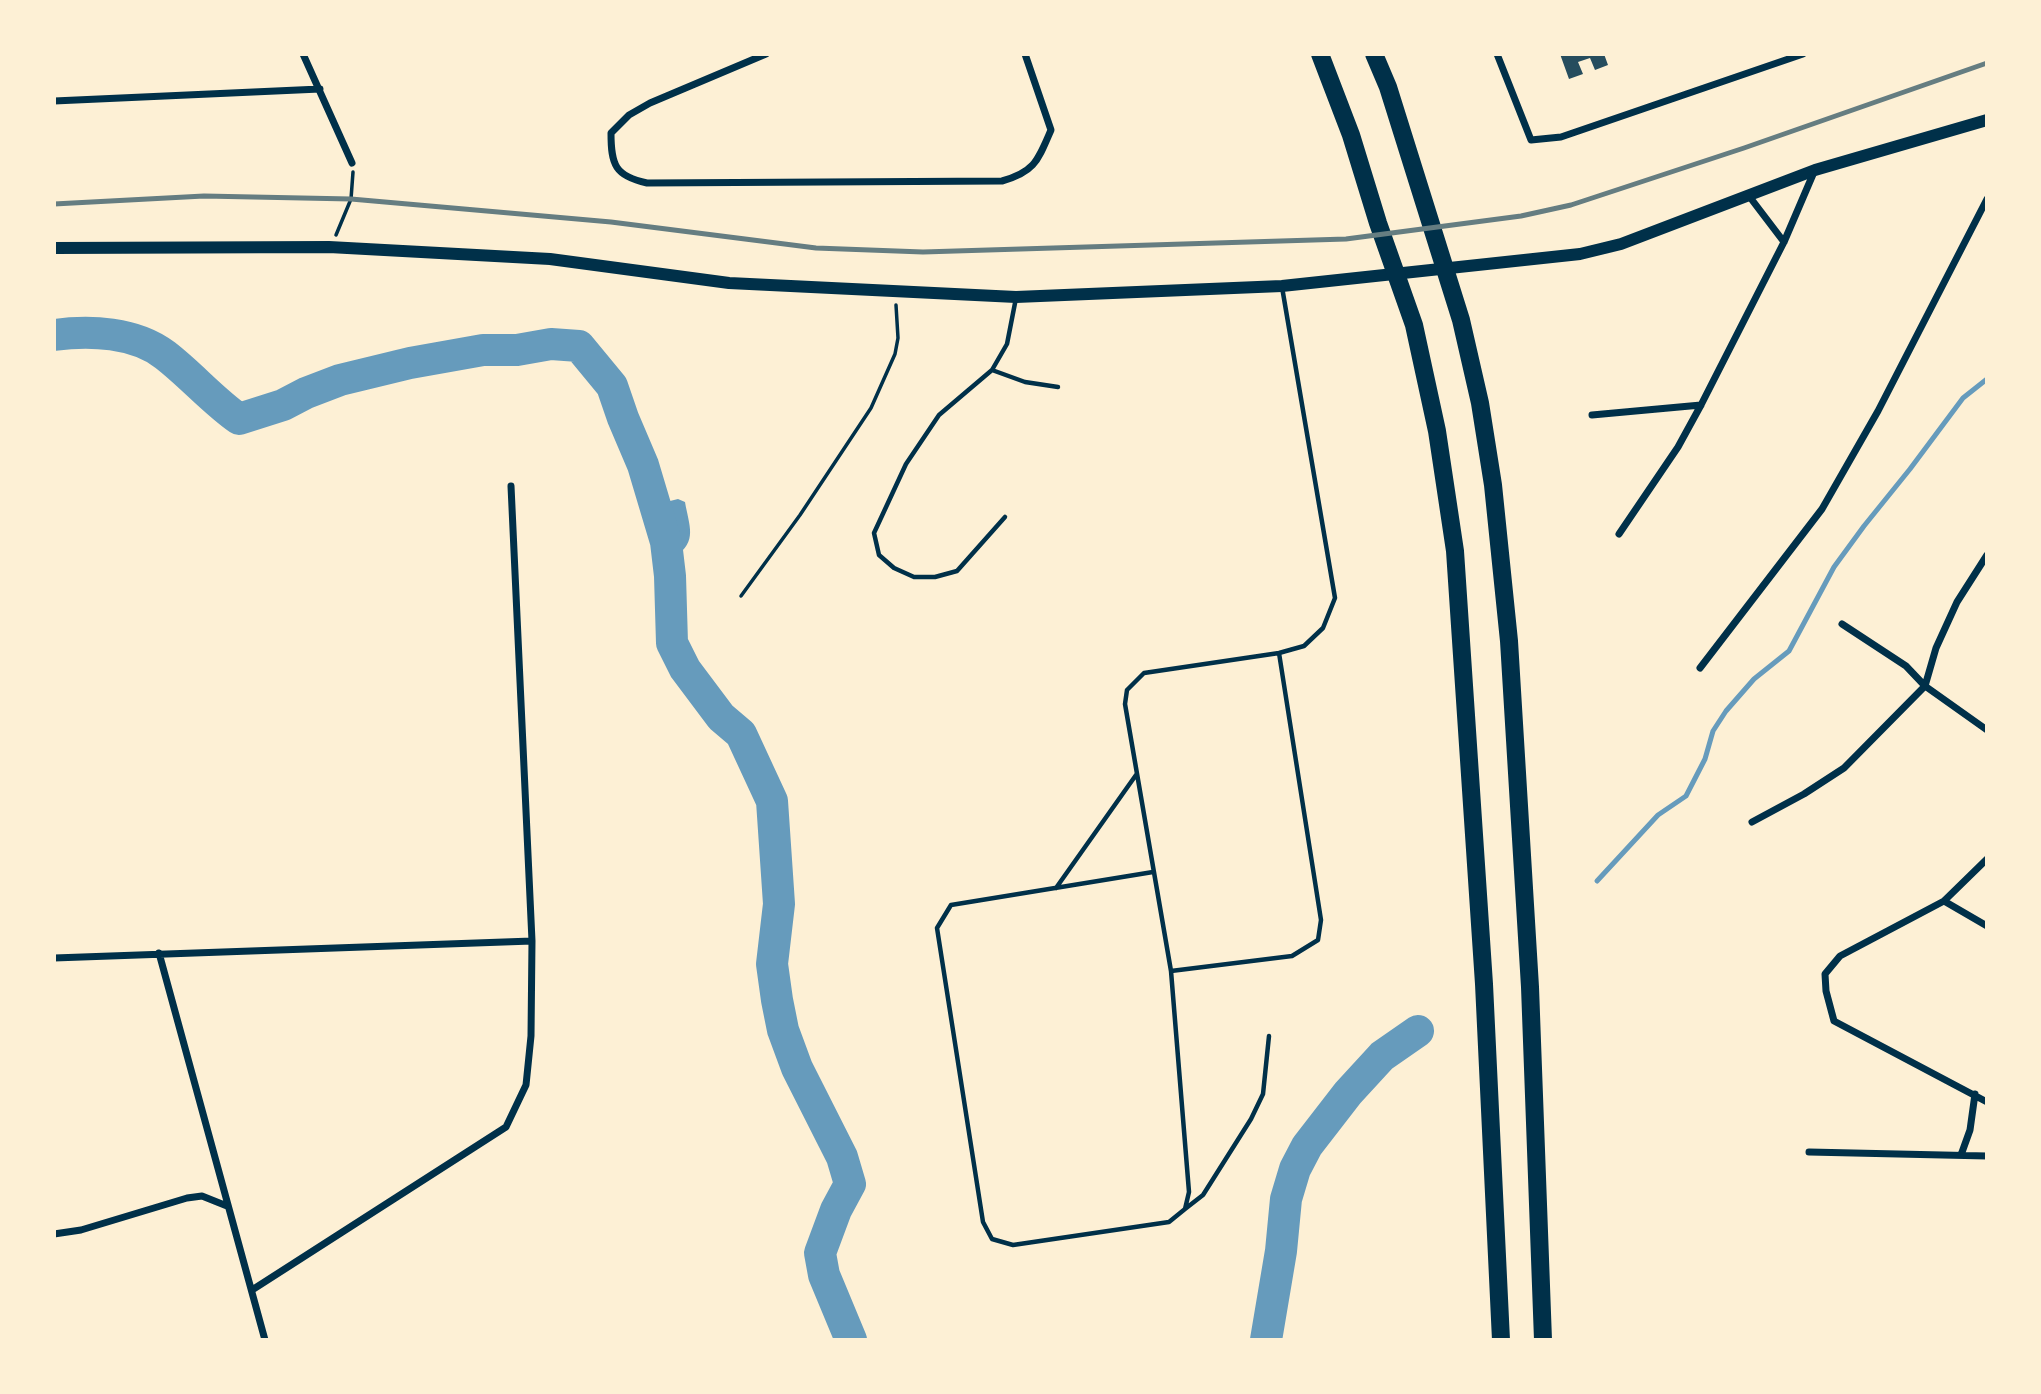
<!DOCTYPE html>
<style>
body{margin:0}
#map{position:relative;width:2041px;height:1394px;overflow:hidden;background:#fdf0d5;font-family:"Noto Sans",sans-serif}
canvas{display:block}
.frame{position:absolute;inset:0;border:56px solid #fdf0d5;pointer-events:none}
</style>
<div id="map">
<canvas width="2041" height="1394"></canvas>
<div class="frame"></div>
</div>
<script>
const g = document.querySelector('canvas').getContext('2d');
g.lineJoin = 'round';
function paint(path, color) { g.fillStyle = color; g.fill(path, 'evenodd'); }
function stroke(path, color, width, dash) { g.strokeStyle = color; g.lineWidth = width; g.lineCap = dash ? 'butt' : 'round'; g.setLineDash(dash || []); g.stroke(path); }
paint(new Path2D(`
 M 678,499 L 685,502 C 689,526 698,541 675,557 L 670,529 L 670,501 Z`), '#669bbc');
stroke(new Path2D(`
 M 1597,881 L 1658,815 L 1686,796 L 1705,759 L 1713,731 L 1726,711 L 1754,679 L 1789,651 L 1834,567 L 1864,526 L 1910,469 L 1963,398 L 1987,379`), '#669bbc', 5);
stroke(new Path2D(`
 M 54,335 C 90,330 135,332 165,355 C 191,375 212,400 239,419 L 283,405 L 306,393 L 340,380 L 410,363 L 483,350 L 517,350 L 551,344 L 579,346 L 612,386 L 623,418 L 643,465 L 666,542 L 670,576 L 672,643 L 685,669 L 721,717 L 741,734 L 772,801 L 779,904 L 772,964 L 777,1000 L 783,1030 L 797,1068 L 842,1157 L 850,1184 L 836,1210 L 820,1253 L 824,1275 L 851,1340
 M 1266,1340 L 1281,1251 L 1286,1199 L 1295,1169 L 1307,1146 L 1348,1093 L 1382,1056 L 1418,1031`), '#669bbc', 32);
paint(new Path2D(`
 M 1560,54 L 1604,54 L 1608,65 L 1595,70 L 1590,58 L 1578,62 L 1583,74 L 1569,79 Z`), '#264d5e');
stroke(new Path2D(`
 M 336,235 L 351,199 L 353,172
 M 741,596 L 800,515 L 871,408 L 895,354 L 898,338 L 896,305`), '#003049', 3.5);
stroke(new Path2D(`
 M 992,370 L 1025,382 L 1058,387
 M 1005,517 L 957,571 L 935,577 L 914,577 L 894,568 L 879,555 L 874,533 L 906,464 L 939,415 L 992,370 L 1007,344 L 1016,298
 M 1153,872 L 951,905 L 937,928 L 983,1222 L 992,1239 L 1013,1245 L 1169,1222 L 1185,1209 L 1189,1192 L 1171,971 L 1125,704 L 1127,690 L 1144,673 L 1279,653 L 1304,646 L 1323,628 L 1335,598 L 1282,287
 M 1056,888 L 1136,775
 M 1171,971 L 1292,956 L 1318,940 L 1321,920 L 1279,653
 M 1185,1209 L 1203,1195 L 1251,1119 L 1263,1094 L 1269,1036`), '#003049', 4.5);
stroke(new Path2D(`
 M 303,54 L 352,163
 M 766,54 L 650,103 L 629,115 L 611,133 C 611,165 615,176 647,183 L 1002,181 C 1035,172 1038,160 1051,130 L 1025,54
 M 1497,54 L 1531,140 L 1561,137 L 1803,54
 M 54,101 L 320,89
 M 1749,196 L 1784,242
 M 1592,415 L 1701,405
 M 1619,534 L 1678,447 L 1701,405 L 1784,242 L 1814,172
 M 1842,624 L 1906,666 L 1925,686 L 1987,730
 M 1700,668 L 1822,509 L 1878,411 L 1987,199
 M 1752,822 L 1804,794 L 1844,768 L 1925,686 L 1936,648 L 1957,602 L 1987,555
 M 1987,859 L 1944,901 L 1840,956 L 1825,974 L 1826,991 L 1834,1021 L 1987,1102
 M 1944,901 L 1987,926
 M 159,953 L 265,1340
 M 54,958 L 532,941
 M 1809,1152 L 1987,1156
 M 1961,1155 L 1970,1130 L 1975,1094
 M 54,1234 L 81,1230 L 187,1198 L 202,1196 L 227,1206
 M 252,1290 L 506,1127 L 526,1085 L 531,1036 L 532,941 L 511,486`), '#003049', 7);
stroke(new Path2D(`
 M 54,248 L 329,247 L 550,259 L 729,283 L 1016,297 L 1282,286 L 1580,254 L 1621,244 L 1815,170 L 1987,120`), '#003049', 12);
stroke(new Path2D(`
 M 1320,54 L 1351,135 L 1378,223 L 1414,325 L 1437,431 L 1455,551 L 1484,984 L 1501,1340
 M 1374,54 L 1388,87 L 1461,320 L 1480,403 L 1493,485 L 1509,641 L 1530,987 L 1543,1340`), '#003049', 18);
stroke(new Path2D(`
 M 54,204 L 204,196 L 351,199 L 611,222 L 816,248 L 923,252 L 1346,239 L 1521,216 L 1571,205 L 1744,148 L 1987,63`), '#657d81', 5);
</script>
